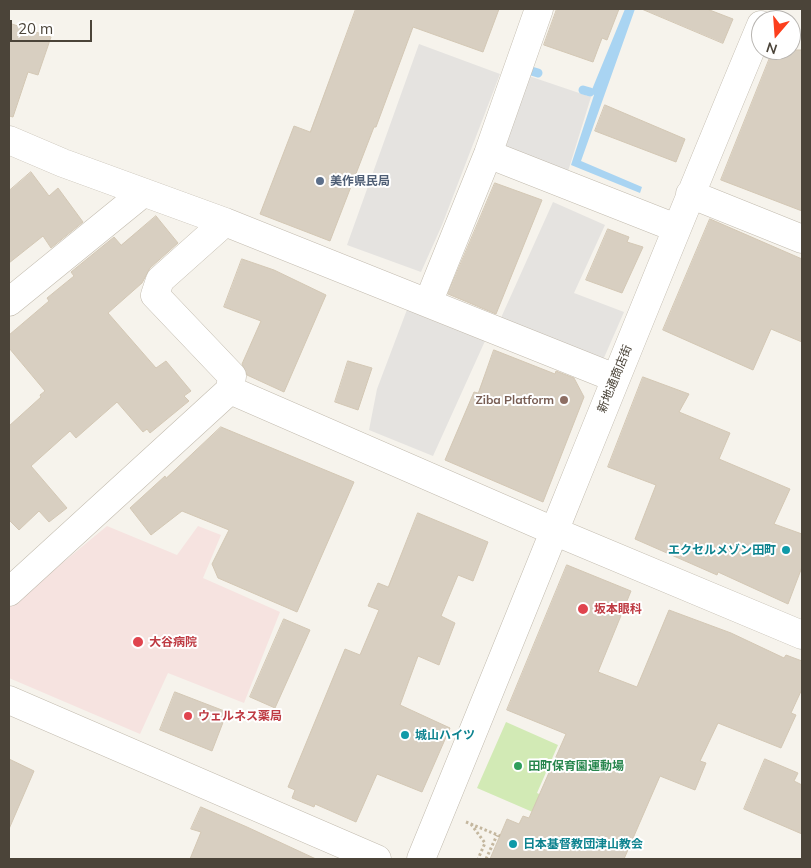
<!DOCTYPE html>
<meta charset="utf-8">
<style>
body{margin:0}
#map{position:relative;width:811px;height:868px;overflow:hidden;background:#f6f3ec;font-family:Mulish,sans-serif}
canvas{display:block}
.frame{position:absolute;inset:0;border:10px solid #4b4439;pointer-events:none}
.north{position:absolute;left:751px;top:10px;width:50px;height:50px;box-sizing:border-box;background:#fff;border:1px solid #b7b4b0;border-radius:50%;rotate:198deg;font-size:14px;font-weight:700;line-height:20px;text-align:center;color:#4b4439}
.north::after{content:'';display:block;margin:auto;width:18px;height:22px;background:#fc3f1d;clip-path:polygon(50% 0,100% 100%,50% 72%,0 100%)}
.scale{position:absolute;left:10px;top:20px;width:82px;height:22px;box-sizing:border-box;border:2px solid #4b4439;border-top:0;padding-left:6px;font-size:15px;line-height:18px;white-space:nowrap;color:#4b4439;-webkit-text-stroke:4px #fff;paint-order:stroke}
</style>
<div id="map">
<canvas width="811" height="868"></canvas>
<div class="frame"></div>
<div class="north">N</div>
<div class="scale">20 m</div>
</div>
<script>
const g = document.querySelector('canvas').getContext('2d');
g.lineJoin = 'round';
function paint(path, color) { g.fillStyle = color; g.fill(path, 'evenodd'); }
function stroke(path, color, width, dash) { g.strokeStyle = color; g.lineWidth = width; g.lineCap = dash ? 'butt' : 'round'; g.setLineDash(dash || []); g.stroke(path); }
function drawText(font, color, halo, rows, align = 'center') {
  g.font = font + ' Mulish,"Noto Sans JP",sans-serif'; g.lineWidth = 4; g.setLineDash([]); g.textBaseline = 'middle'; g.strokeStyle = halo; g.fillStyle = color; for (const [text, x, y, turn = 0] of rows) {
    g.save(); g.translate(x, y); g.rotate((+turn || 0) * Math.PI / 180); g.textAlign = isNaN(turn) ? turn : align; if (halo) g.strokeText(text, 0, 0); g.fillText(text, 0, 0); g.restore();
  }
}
paint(new Path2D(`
 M 107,526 L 177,555 L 198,526 L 221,535 L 203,578 L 280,612 L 244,703 L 168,673 L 140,734 L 9,678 L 9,607 Z`), '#f6e3e0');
paint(new Path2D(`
 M 506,722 L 558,745 L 537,793 L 580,812 L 572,829 L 477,788 Z`), '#d2eab5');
paint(new Path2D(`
 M 419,44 L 500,74 L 442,225 L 421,272 L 347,245 Z
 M 520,73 L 591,97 L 565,181 L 491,153 Z
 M 553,202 L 605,225 L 574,293 L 624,312 L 603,360 L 500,320 Z
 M 408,307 L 485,341 L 433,456 L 369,430 L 377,389 Z`), '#e5e3e0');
paint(new Path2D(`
 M 625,9 L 635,9 L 581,161 L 642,187 L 640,193 L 571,165 L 594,95 L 591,92 Z`), '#a9d4f2');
stroke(new Path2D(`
 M 528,70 L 538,73
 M 583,90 L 590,92`), '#a9d4f2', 9);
const building = new Path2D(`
 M 356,9 L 499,9 L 483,52 L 413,27 L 376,127 L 374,127 L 330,241 L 260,214 L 294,126 L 310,132 Z
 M 557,9 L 619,9 L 607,40 L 602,38 L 593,62 L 544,45 Z
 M 642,9 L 707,9 L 733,19 L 723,43 Z
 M 9,23 L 51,37 L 38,75 L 28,72 L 13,117 L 9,116 Z
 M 773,50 L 802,50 L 802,211 L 721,180 Z
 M 605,105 L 685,139 L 676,162 L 595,131 Z
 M 31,172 L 49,196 L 58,188 L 83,222 L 51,248 L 43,236 L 9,263 L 9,191 Z
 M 495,183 L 542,200 L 496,314 L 448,294 Z
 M 156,216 L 178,243 L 150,268 L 142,283 L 108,313 L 156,368 L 166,361 L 191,391 L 184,396 L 189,401 L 150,433 L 147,429 L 143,432 L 117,402 L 76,438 L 70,431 L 31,466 L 67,508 L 49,522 L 39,511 L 19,530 L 9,520 L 9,426 L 41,397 L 40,395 L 45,391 L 9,348 L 9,335 L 49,301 L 47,298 L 74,276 L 71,272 L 114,237 L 121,245 Z
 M 710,219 L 802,259 L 802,342 L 771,329 L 753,370 L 663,330 Z
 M 608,229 L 629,237 L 627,242 L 643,247 L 622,293 L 586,280 Z
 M 242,259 L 274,270 L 326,295 L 284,392 L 247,375 L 242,364 L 261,321 L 224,307 Z
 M 494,350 L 555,374 L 556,371 L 574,378 L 584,397 L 543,502 L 445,460 L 474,392 L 478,393 Z
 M 348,361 L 372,368 L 358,410 L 335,402 Z
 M 643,377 L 689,394 L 679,412 L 730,433 L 719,459 L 790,489 L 774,524 L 802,534 L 802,567 L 788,604 L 718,572 L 717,575 L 635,539 L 656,485 L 608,467 Z
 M 221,427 L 354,482 L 297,612 L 218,578 L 212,564 L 229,530 L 182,511 L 151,535 L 130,508 L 165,476 L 166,478 Z
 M 418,513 L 488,542 L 473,581 L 458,575 L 441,616 L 455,623 L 439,665 L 418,656 L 400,705 L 450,728 L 422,792 L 377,774 L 356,822 L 315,804 L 314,807 L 292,798 L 295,790 L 288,787 L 345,649 L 360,655 L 379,610 L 368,606 L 378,583 L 388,587 Z
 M 567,565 L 631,591 L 598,672 L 637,687 L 669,610 L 731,633 L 784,658 L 786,655 L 802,661 L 802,689 L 791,713 L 796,715 L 781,748 L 718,723 L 700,761 L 706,763 L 695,790 L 660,776 L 624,859 L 490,859 L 507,819 L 519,824 L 523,816 L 529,818 L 566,734 L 507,710 Z
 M 284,619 L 310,630 L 275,708 L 250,697 Z
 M 175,692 L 227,712 L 212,751 L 160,730 Z
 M 9,759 L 34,771 L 9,829 Z
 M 765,759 L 798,773 L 794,781 L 802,785 L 802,834 L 744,809 Z
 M 201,807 L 247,827 L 316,859 L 190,859 L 201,832 L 191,829 Z`);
paint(building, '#d8cfc1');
stroke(building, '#d3c7b4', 1);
const minor = new Path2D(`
 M 9,140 L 63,163 L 225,222 L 615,378
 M 488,154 L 676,228
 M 690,194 L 802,239
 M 9,302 L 143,193
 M 428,303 L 488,154 L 539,9
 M 230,390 L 556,532 L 802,635
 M 9,592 L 230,390 L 232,376 L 155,295 L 160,280 L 225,222
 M 9,700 L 377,859
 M 421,859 C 535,582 645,302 761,25`);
stroke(minor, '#c2bbae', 29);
stroke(new Path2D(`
 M 466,822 L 500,836
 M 471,824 L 485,843 L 478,859
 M 486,859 L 497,835`), '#c4b79f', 3, [2.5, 2.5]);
stroke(minor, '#fff', 28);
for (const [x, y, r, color] of [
 [320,181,5,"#5c6f8a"],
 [564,400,5,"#8d6e63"],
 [786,550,5,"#0f9aa8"],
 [583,609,6,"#e0444e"],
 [138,642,6,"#e0444e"],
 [188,716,5,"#e0444e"],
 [405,735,5,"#0f9aa8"],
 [518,766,5,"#2e9e5b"],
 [513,844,5,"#0f9aa8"]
]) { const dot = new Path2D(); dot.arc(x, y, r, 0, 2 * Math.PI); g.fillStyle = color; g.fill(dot); stroke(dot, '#fff', 2); }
drawText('bold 12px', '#4e5e75', '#fff', [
 ["美作県民局",330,181]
], 'left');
drawText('12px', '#4b4439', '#fff', [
 ["新地通商店街",615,379,-68]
]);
drawText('bold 12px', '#785e54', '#fff', [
 ["Ziba Platform",554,400]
], 'right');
drawText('bold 12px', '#0d838f', '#fff', [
 ["エクセルメゾン田町",776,550,"right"],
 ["城山ハイツ",415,735],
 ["日本基督教団津山教会",523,844]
], 'left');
drawText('bold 12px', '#be3a42', '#fff', [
 ["坂本眼科",594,609],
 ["大谷病院",149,642],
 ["ウェルネス薬局",198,716]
], 'left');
drawText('bold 12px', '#27864d', '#fff', [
 ["田町保育園運動場",528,766]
], 'left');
</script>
